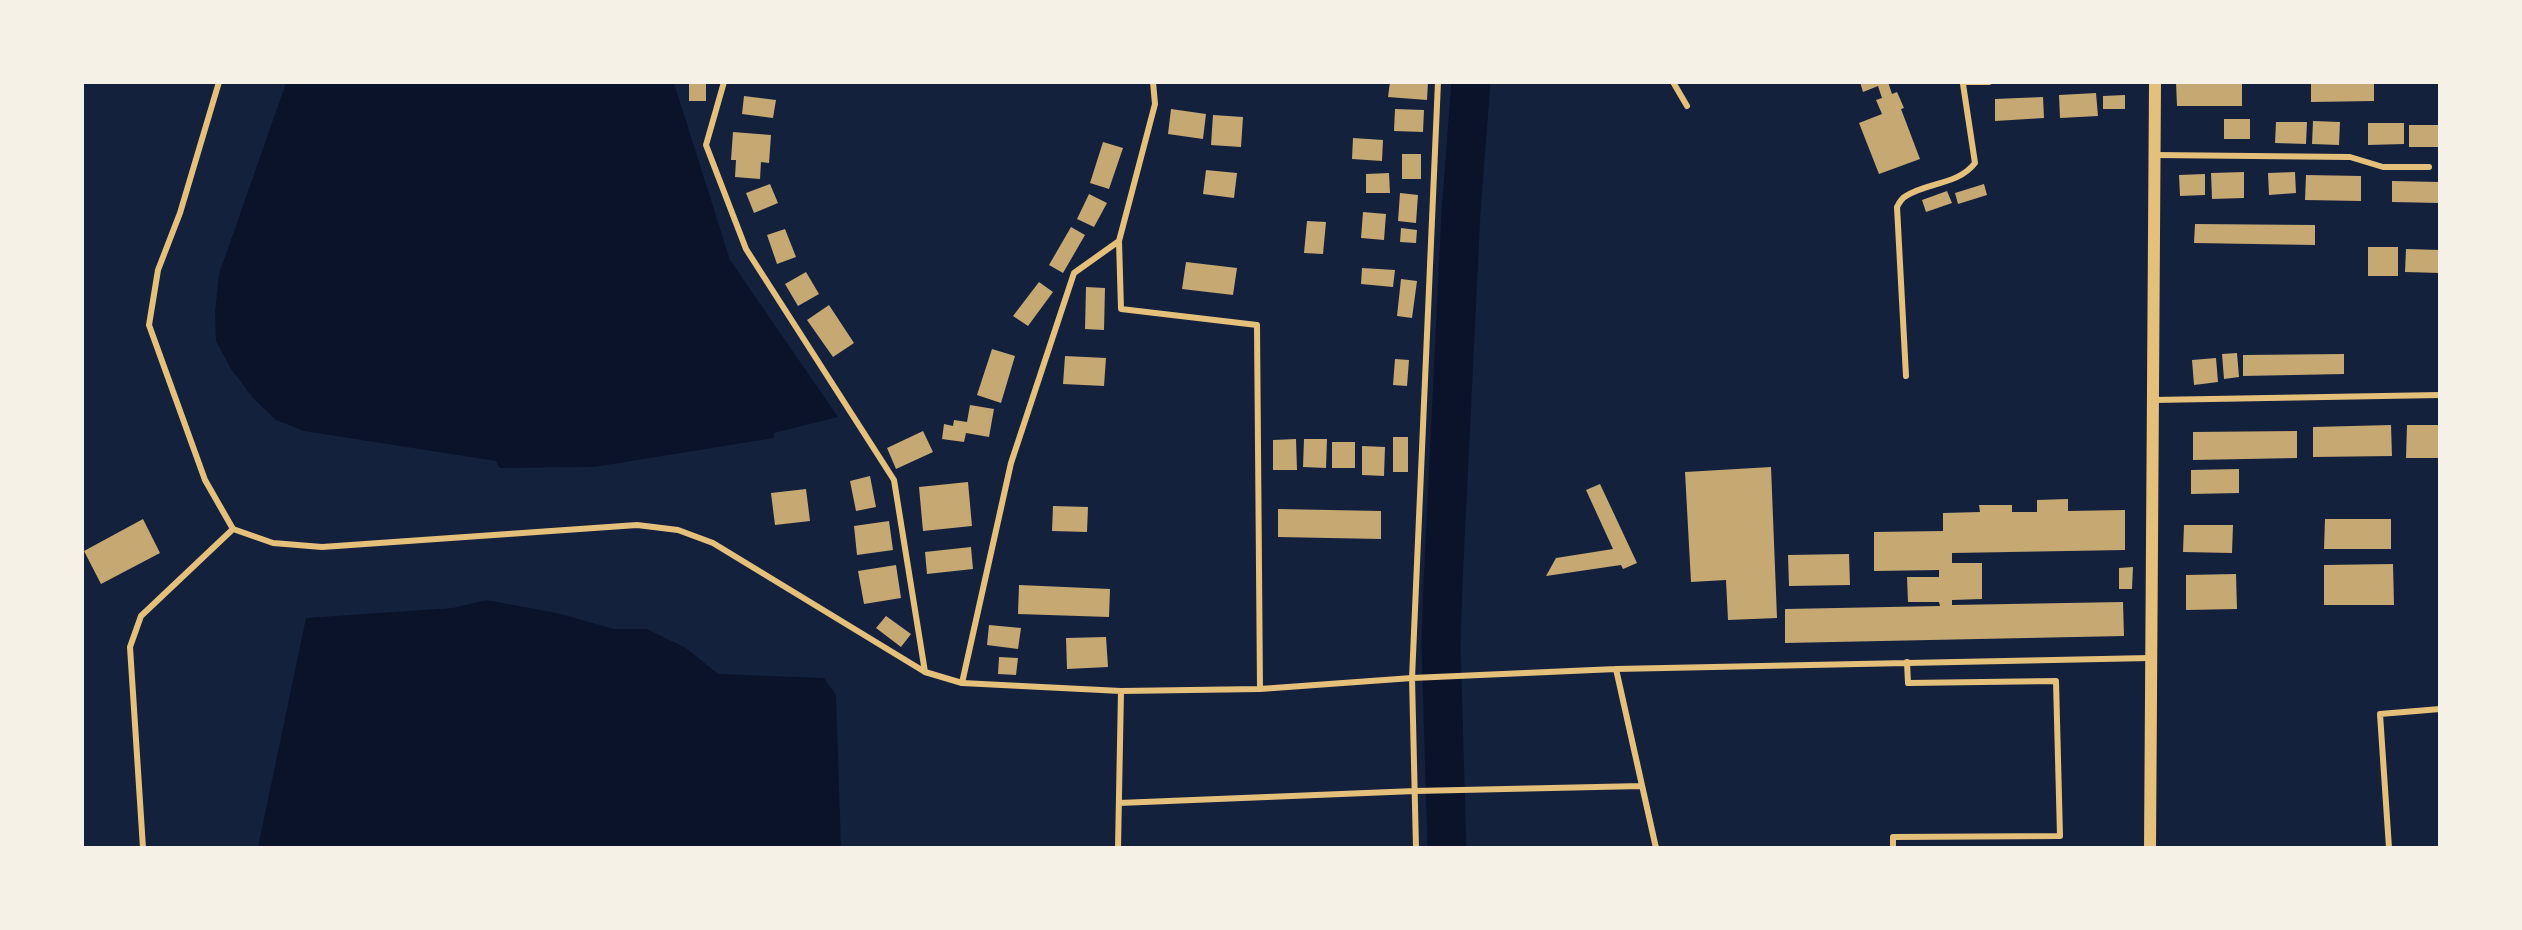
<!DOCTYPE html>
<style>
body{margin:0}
#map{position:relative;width:2522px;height:930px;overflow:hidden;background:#14213d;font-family:"Times New Roman",serif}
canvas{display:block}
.frame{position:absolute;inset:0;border:84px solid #f6f1e7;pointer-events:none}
</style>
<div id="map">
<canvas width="2522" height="930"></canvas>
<div class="frame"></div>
</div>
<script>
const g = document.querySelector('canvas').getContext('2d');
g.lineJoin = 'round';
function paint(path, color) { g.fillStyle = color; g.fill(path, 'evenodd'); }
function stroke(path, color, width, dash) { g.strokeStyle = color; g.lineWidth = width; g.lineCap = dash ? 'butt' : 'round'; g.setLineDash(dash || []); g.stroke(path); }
paint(new Path2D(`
 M 286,83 L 674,83 L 730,260 L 838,417 L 774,433 L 774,438 L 594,467 L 500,468 L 496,461 L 304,431 L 276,420 L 254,399 L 231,369 L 216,341 L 215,312 L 219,274 Z
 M 486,600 L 557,613 L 614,629 L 647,629 L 686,648 L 718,674 L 824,678 L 836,695 L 841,847 L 258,847 L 306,618 L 453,608 Z`), '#0b132b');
stroke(new Path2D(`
 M 1447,848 L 1441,645 L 1443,584 L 1461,212 L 1471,82`), '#0b132b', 39);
paint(new Path2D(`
 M 689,82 L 706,82 L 706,101 L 689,101 Z
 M 1390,82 L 1428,82 L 1427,100 L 1388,97 Z
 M 1860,82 L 1888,82 L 1892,94 L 1897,92 L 1904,108 L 1901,109 L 1920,159 L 1879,174 L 1859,123 L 1882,114 L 1876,100 L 1882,98 L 1878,86 L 1863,92 Z
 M 2176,82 L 2242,82 L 2242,106 L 2177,106 Z
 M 2311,82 L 2374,82 L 2374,101 L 2311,102 Z
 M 2096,93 L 2098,116 L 2060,118 L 2059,95 Z
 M 2125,95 L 2125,109 L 2103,109 L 2103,96 Z
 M 744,96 L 776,100 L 773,118 L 742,114 Z
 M 2043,97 L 2044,118 L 1995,121 L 1995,99 Z
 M 1171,109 L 1206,114 L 1203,139 L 1168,134 Z
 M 1395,109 L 1424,110 L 1423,132 L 1394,131 Z
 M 1213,115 L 1243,117 L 1241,147 L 1211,145 Z
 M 2224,119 L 2250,119 L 2250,139 L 2224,139 Z
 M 2313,121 L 2340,122 L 2339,145 L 2312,144 Z
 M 2276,122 L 2307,122 L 2306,144 L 2275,143 Z
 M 2368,123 L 2404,123 L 2404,144 L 2368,145 Z
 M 2409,125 L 2440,125 L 2440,147 L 2409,147 Z
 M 733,132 L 771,135 L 769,163 L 761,162 L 760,179 L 735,177 L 736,160 L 731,160 Z
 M 1353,138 L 1383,140 L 1382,161 L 1352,159 Z
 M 1103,142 L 1123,148 L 1109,189 L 1090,183 Z
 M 1402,154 L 1421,154 L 1421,179 L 1402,179 Z
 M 1206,170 L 1237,173 L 1234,198 L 1203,194 Z
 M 2244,172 L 2244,198 L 2212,199 L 2211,173 Z
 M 2295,172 L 2296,193 L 2269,195 L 2268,173 Z
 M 1389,173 L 1390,193 L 1366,193 L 1366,174 Z
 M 2205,174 L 2205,195 L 2180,196 L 2179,175 Z
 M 2306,175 L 2361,176 L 2361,201 L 2305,200 Z
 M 2392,181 L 2440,182 L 2440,203 L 2392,202 Z
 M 770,184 L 778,203 L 754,213 L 746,193 Z
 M 1984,184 L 1987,195 L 1958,204 L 1955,193 Z
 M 1947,191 L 1952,203 L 1926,212 L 1922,200 Z
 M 1400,193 L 1418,195 L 1416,223 L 1398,221 Z
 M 1089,194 L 1107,203 L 1094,227 L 1077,219 Z
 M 1363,212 L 1386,214 L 1384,240 L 1361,238 Z
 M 1307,221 L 1326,222 L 1323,254 L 1304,253 Z
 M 2195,224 L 2315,225 L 2315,245 L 2194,243 Z
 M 1071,227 L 1085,235 L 1063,273 L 1049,265 Z
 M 1401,228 L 1417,230 L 1416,243 L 1400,242 Z
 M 785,229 L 796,257 L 777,264 L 767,235 Z
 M 2368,247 L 2398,247 L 2398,276 L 2368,276 Z
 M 2406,249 L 2440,250 L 2440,273 L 2405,272 Z
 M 1186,262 L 1237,268 L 1233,295 L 1182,289 Z
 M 1362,268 L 1395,270 L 1393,287 L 1361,284 Z
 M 806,272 L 819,294 L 798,306 L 785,284 Z
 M 1401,279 L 1417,281 L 1412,318 L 1397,316 Z
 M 1039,282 L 1053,292 L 1028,326 L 1013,316 Z
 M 1086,287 L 1105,288 L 1104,330 L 1085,329 Z
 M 829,305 L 854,343 L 833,357 L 807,320 Z
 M 992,349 L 1015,356 L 1001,403 L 977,395 Z
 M 2237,353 L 2239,377 L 2224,379 L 2222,354 Z
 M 2344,354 L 2344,374 L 2243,376 L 2243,355 Z
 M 1065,356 L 1106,358 L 1104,386 L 1063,384 Z
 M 2216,358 L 2218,382 L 2194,385 L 2192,360 Z
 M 1395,359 L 1409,360 L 1407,386 L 1393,385 Z
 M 970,405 L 994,409 L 989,437 L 966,433 L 964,442 L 942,439 L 944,424 L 953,426 L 954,420 L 967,422 Z
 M 2391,425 L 2392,456 L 2313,457 L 2313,427 Z
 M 2407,425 L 2440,425 L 2440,458 L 2406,458 Z
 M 923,431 L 933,452 L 896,469 L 887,448 Z
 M 2297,431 L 2297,458 L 2193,460 L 2193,432 Z
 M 1393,437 L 1408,437 L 1408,472 L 1393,472 Z
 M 1296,439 L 1297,470 L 1273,470 L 1273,440 Z
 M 1304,439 L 1327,439 L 1326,468 L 1303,467 Z
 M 1332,442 L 1355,442 L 1355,468 L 1332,468 Z
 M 1362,446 L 1385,447 L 1384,476 L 1362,475 Z
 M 1771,467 L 1777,618 L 1728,620 L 1726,580 L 1691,582 L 1685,472 Z
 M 2239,469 L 2239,493 L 2191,494 L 2191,470 Z
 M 870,476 L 876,507 L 856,511 L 850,481 Z
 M 968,482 L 972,526 L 923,531 L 919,487 Z
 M 1600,484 L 1637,563 L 1623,569 L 1621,565 L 1546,576 L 1556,558 L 1613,549 L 1586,490 Z
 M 806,489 L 810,521 L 775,525 L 771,493 Z
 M 2068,499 L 2068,511 L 2125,510 L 2125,550 L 1952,553 L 1952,563 L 1982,563 L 1982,599 L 1952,600 L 1952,605 L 2123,602 L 2124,636 L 1785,643 L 1785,609 L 1940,606 L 1939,602 L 1908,602 L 1907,577 L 1939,577 L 1939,570 L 1874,571 L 1874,532 L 1943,531 L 1943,513 L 1980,512 L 1979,505 L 2012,505 L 2012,512 L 2037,512 L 2037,500 Z
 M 1053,506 L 1088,507 L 1087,532 L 1052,531 Z
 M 1278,509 L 1381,511 L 1381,539 L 1278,537 Z
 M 143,519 L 160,553 L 101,584 L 84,551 Z
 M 2325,519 L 2391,519 L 2391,549 L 2324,549 Z
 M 889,521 L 893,550 L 857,555 L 854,526 Z
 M 2184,525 L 2233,525 L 2232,553 L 2183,552 Z
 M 971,547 L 973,569 L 927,574 L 925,552 Z
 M 1849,554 L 1850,585 L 1789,586 L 1788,555 Z
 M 2393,564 L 2394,605 L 2324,605 L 2324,565 Z
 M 896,565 L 901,598 L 864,604 L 858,571 Z
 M 2133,567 L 2132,589 L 2119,589 L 2119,568 Z
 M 2236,574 L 2237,609 L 2186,610 L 2186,575 Z
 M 1019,585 L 1110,589 L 1109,617 L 1018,614 Z
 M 886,616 L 911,634 L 901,647 L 876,628 Z
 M 989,625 L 1021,628 L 1018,649 L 987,645 Z
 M 1106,637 L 1108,667 L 1067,669 L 1066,638 Z
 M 999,657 L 1018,658 L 1016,675 L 998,674 Z`), '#c6a872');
stroke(new Path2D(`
 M 219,82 L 180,213 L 158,270 L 149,325 L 205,480 L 233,529 L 273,543 L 322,547 L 637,525 L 678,530 L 713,543 L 925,672 L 962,683 L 1121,691 L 1260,689 L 1412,678 L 1616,669 L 2150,658
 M 724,82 L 706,145 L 746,249 L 894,480 L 925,672
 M 1673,82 L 1687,106
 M 1963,82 L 1989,82
 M 2155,155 L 2350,157 L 2383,167 L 2429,167
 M 1119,241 L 1121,309 L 1257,325 L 1260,689
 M 1906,376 L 1897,207 C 1899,203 1902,198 1906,196 C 1928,182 1958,185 1975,163 L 1963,84
 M 2153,400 L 2440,395
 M 1616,669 L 1656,848
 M 962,683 L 1011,463 L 1074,273 L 1119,241 L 1155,104 L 1153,82
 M 1119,803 L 1415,791 L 1642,786
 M 143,848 L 130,647 L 141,616 L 233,529
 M 1118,848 L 1121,691
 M 1416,848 L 1412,678 L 1438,82
 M 1893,848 L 1893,837 L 2060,836 L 2056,681 L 1908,683 L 1907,662
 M 2389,848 L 2380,714 L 2440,709`), '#e5c07b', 6);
stroke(new Path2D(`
 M 2150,848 L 2155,82`), '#e5c07b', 12);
</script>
